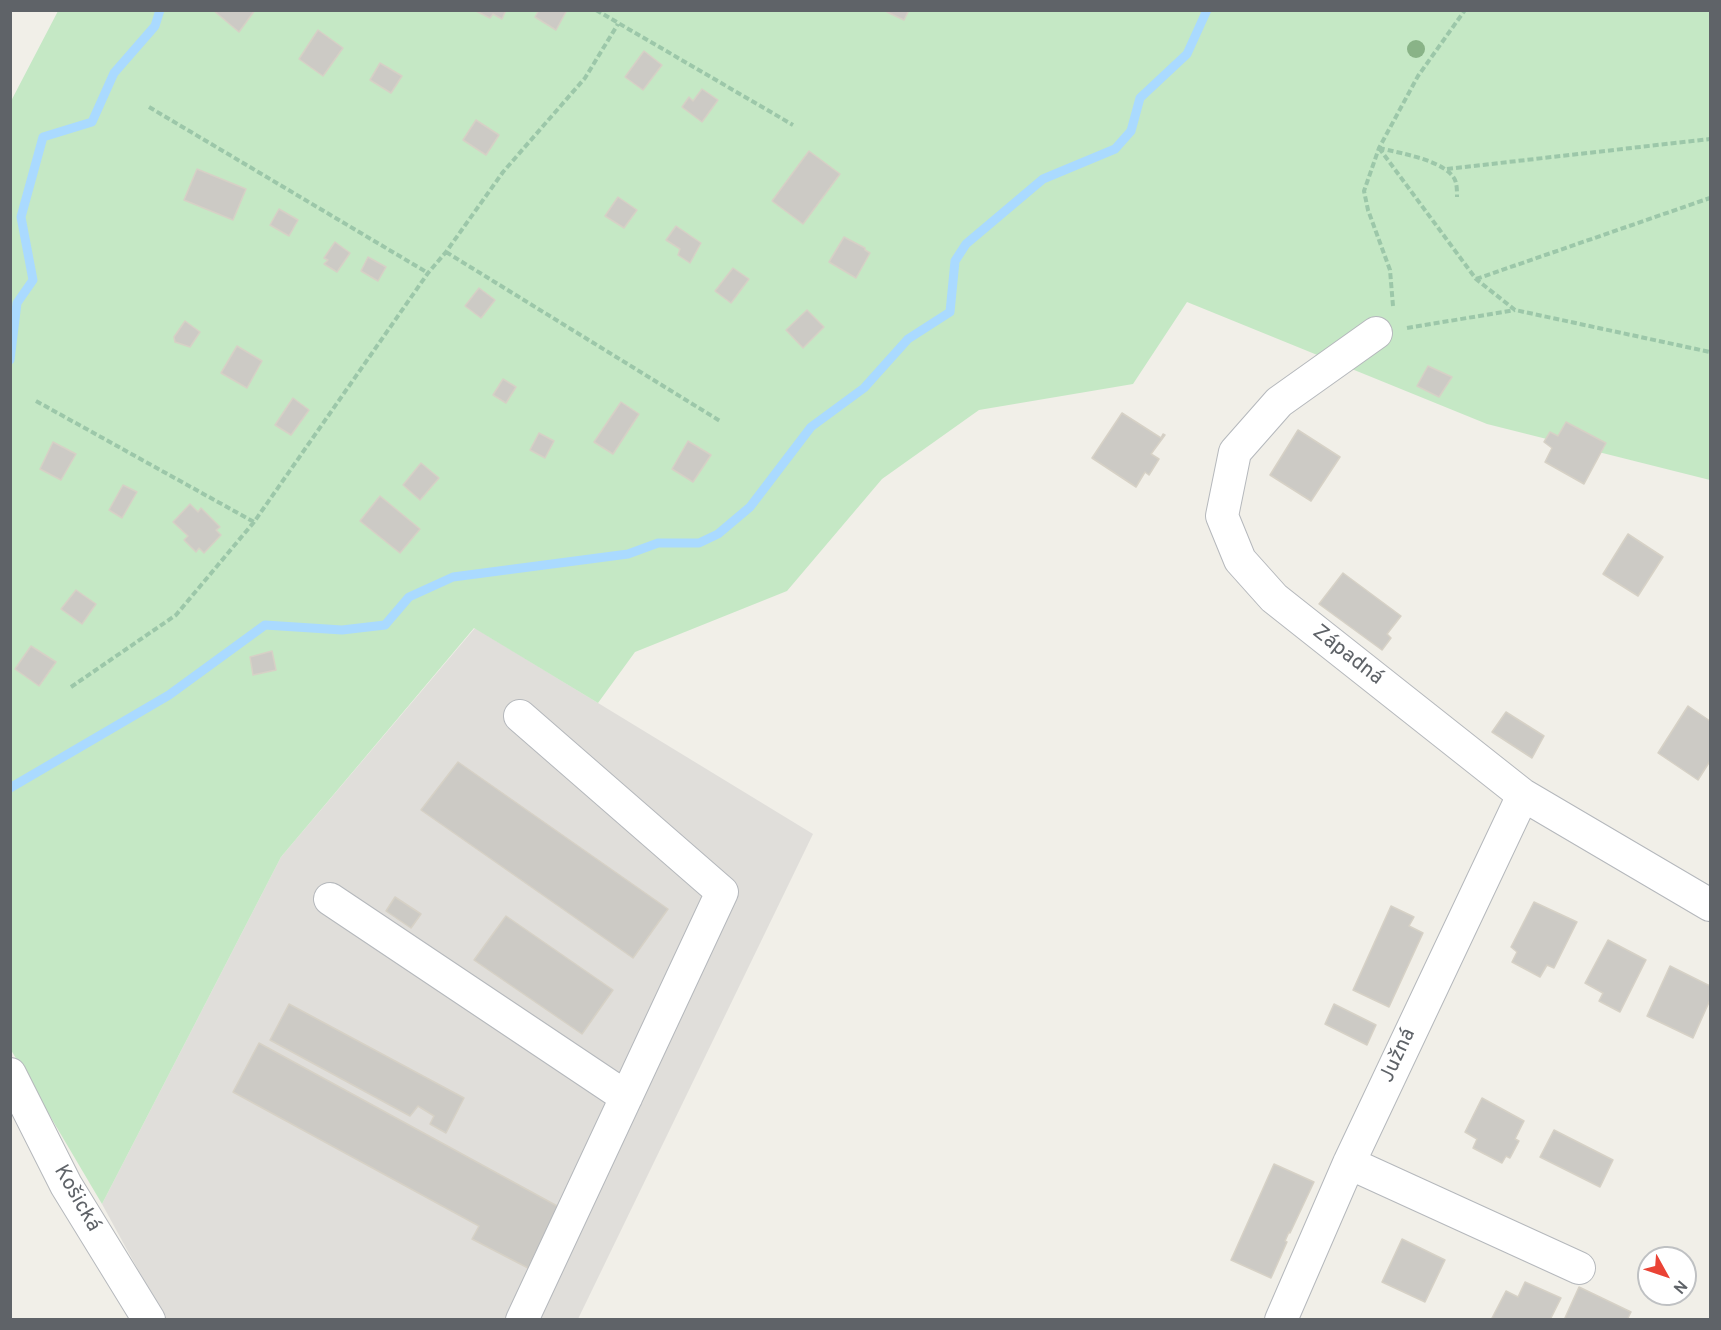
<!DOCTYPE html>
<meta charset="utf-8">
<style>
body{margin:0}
#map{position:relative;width:1721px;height:1330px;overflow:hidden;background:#f1efe8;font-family:Overpass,sans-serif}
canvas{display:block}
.frame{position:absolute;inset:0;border:12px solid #5f6368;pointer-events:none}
.north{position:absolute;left:1637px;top:1246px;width:60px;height:60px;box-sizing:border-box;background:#fff;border:2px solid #bfc1c3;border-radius:50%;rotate:130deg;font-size:16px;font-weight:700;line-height:24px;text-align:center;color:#5f6368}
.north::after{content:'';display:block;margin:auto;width:21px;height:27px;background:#ea4335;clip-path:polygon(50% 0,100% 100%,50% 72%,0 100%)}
</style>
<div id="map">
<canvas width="1721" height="1330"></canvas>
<div class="frame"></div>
<div class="north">N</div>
</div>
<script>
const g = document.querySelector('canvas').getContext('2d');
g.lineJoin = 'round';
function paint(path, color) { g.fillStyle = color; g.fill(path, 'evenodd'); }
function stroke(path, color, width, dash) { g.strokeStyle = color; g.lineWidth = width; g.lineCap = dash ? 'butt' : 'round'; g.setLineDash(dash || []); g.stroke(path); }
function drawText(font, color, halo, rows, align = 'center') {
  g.font = font + ' Overpass,sans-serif'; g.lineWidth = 5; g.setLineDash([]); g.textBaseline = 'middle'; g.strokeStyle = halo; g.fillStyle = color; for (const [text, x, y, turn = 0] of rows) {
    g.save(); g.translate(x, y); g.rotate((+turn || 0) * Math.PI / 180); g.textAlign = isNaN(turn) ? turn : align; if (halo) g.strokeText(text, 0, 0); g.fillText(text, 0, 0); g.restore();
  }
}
paint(new Path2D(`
 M 475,628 L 813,834 L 578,1319 L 165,1319 L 102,1204 L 281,857 Z`), '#e0deda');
paint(new Path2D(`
 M 58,11 L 1710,11 L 1710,480 L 1487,424 L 1187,302 L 1133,384 L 979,410 L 882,479 L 787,591 L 635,652 L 598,703 L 474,628 L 281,857 L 102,1204 L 11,1050 L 10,103 Z`), '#c5e8c5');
stroke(new Path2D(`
 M 10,360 L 17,303 L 33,280 L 21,217 L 43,137 L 92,122 L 114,73 L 155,26 L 160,10
 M 10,788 L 169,695 L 265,625 L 342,630 L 385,625 L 409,597 L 453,577 L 628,554 L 658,543 L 699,543 L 718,534 L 750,507 L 811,427 L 864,388 L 908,339 L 950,312 L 955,261 L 966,244 L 1043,179 L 1115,149 L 1131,131 L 1140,98 L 1187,54 L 1207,10`), '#aadaff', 9);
const building = new Path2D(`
 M 213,10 L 255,10 L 239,32 Z
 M 506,10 L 502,19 L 493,14 L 490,18 L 476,11 Z
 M 539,10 L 567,10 L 556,30 L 535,17 Z
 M 887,10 L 909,10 L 904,20 L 887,12 Z
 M 318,30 L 343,48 L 323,76 L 299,59 Z
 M 644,51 L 662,65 L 643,90 L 625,77 Z
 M 380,63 L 402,76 L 391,93 L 370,80 Z
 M 702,89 L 718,100 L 702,122 L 682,107 L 689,97 L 693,101 Z
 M 476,120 L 499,135 L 486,155 L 463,140 Z
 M 809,151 L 840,174 L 803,224 L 772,201 Z
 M 197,169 L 246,189 L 233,220 L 184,200 Z
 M 618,197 L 637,210 L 624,228 L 605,216 Z
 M 279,209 L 298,220 L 289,236 L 270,225 Z
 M 676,226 L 701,243 L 690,263 L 678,255 L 680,249 L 666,240 Z
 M 844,237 L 865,248 L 865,250 L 870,253 L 856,278 L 829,262 Z
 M 335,242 L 350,253 L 337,272 L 324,264 L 328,260 L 324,258 Z
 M 368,257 L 386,267 L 378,281 L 361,271 Z
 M 733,268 L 749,279 L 731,303 L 715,291 Z
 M 479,288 L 495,300 L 481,318 L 465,306 Z
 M 807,310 L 824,327 L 803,348 L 786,330 Z
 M 185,321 L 200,332 L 190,347 L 175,342 L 174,337 Z
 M 237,346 L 262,361 L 247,388 L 221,373 Z
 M 1428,366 L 1452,377 L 1439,397 L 1417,386 Z
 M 503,379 L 516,387 L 506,403 L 493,395 Z
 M 293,398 L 309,410 L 291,435 L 275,425 Z
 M 621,402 L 639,414 L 613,454 L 594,442 Z
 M 1122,413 L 1161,438 L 1163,434 L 1165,435 L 1151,454 L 1159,459 L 1149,475 L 1145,472 L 1136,487 L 1092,458 Z
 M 1566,422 L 1606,443 L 1584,484 L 1545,462 L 1552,448 L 1544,442 L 1550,432 L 1558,436 Z
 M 1298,430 L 1340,457 L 1311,501 L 1270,475 Z
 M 539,433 L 554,441 L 545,458 L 530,450 Z
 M 688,441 L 711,455 L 693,482 L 672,469 Z
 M 53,442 L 76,454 L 61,480 L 40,469 Z
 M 421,463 L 439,478 L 420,500 L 403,485 Z
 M 123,485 L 137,492 L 122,518 L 109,510 Z
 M 380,496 L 420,529 L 400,553 L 360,521 Z
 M 190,504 L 198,512 L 201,508 L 220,527 L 216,530 L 221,535 L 204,553 L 199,548 L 196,552 L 184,540 L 188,536 L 173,522 Z
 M 1628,534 L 1663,557 L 1638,596 L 1603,574 Z
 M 1343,573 L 1401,616 L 1387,634 L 1391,638 L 1382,650 L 1319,604 Z
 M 76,590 L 96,604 L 82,624 L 61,609 Z
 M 31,646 L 56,662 L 39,686 L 15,669 Z
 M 272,651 L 276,670 L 253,675 L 250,657 Z
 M 1688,706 L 1710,721 L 1710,761 L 1698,780 L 1658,753 Z
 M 1506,712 L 1544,736 L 1532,758 L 1492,732 Z
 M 458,762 L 668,909 L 633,958 L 421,810 Z
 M 395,897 L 421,914 L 411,928 L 386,911 Z
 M 1534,902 L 1577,922 L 1554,968 L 1547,965 L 1540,977 L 1512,962 L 1517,952 L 1511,947 Z
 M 1391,906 L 1414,917 L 1409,926 L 1423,933 L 1389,1007 L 1353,990 Z
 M 506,916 L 613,990 L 582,1034 L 474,960 Z
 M 1608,940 L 1646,960 L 1620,1012 L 1599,1001 L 1603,993 L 1585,983 Z
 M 1670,966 L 1710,986 L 1710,1000 L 1693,1038 L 1647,1016 Z
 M 289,1004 L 464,1098 L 446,1133 L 430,1124 L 434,1116 L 418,1106 L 410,1116 L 270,1040 Z
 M 1334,1004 L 1376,1025 L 1367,1045 L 1325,1024 Z
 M 259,1043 L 559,1207 L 528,1268 L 472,1239 L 479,1226 L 233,1092 Z
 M 1482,1098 L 1524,1121 L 1515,1139 L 1519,1141 L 1510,1158 L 1506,1156 L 1502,1163 L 1473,1148 L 1477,1139 L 1465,1132 Z
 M 1554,1130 L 1613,1160 L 1600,1187 L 1540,1157 Z
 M 1274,1164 L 1314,1182 L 1290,1233 L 1289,1232 L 1285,1241 L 1287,1242 L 1271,1278 L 1231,1260 Z
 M 1402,1239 L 1445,1260 L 1425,1302 L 1382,1282 Z
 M 1525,1282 L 1561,1298 L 1550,1320 L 1491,1320 L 1506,1291 L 1518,1297 Z
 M 1579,1287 L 1631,1312 L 1627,1320 L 1564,1320 Z`);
paint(building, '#cccac5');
stroke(building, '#d6d1c6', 1.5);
const minor = new Path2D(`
 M 1376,333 L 1279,402 L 1235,452 L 1222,516 L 1240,560 L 1274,598 L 1523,795 L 1710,905
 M 520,716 L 722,892 L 522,1320
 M 330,899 L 614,1089 L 626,1098
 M 10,1074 L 66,1185 L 149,1320
 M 1349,1163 L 1579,1268
 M 1281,1320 L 1349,1163 L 1523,795`);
stroke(minor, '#b5b8bc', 34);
stroke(new Path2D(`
 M 596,10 L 793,125
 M 149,107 L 428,273
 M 1379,148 L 1476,279 L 1515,310 L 1710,352
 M 1379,148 C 1399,153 1451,161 1456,183 C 1457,187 1457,193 1457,197
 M 1447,169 L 1710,139
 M 446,252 L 720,421
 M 1476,279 L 1710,198
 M 1393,306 L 1390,270 L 1368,210 L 1364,191 L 1379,148 L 1418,76 L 1465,10
 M 1407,328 L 1515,310
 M 36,401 L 254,522
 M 71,687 L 176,615 L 254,522 L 428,273 L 446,252 L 503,172 L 585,78 L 618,24`), '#9cc7a9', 4, [6, 3]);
stroke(minor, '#fff', 32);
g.fillStyle = '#89b387';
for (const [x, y] of [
 [1416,49]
]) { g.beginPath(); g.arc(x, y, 9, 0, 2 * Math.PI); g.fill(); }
drawText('21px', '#5f6368', '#fff', [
 ["Západná",1347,656,38],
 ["Južná",1399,1056,-65],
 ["Košická",76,1199,60]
]);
</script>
